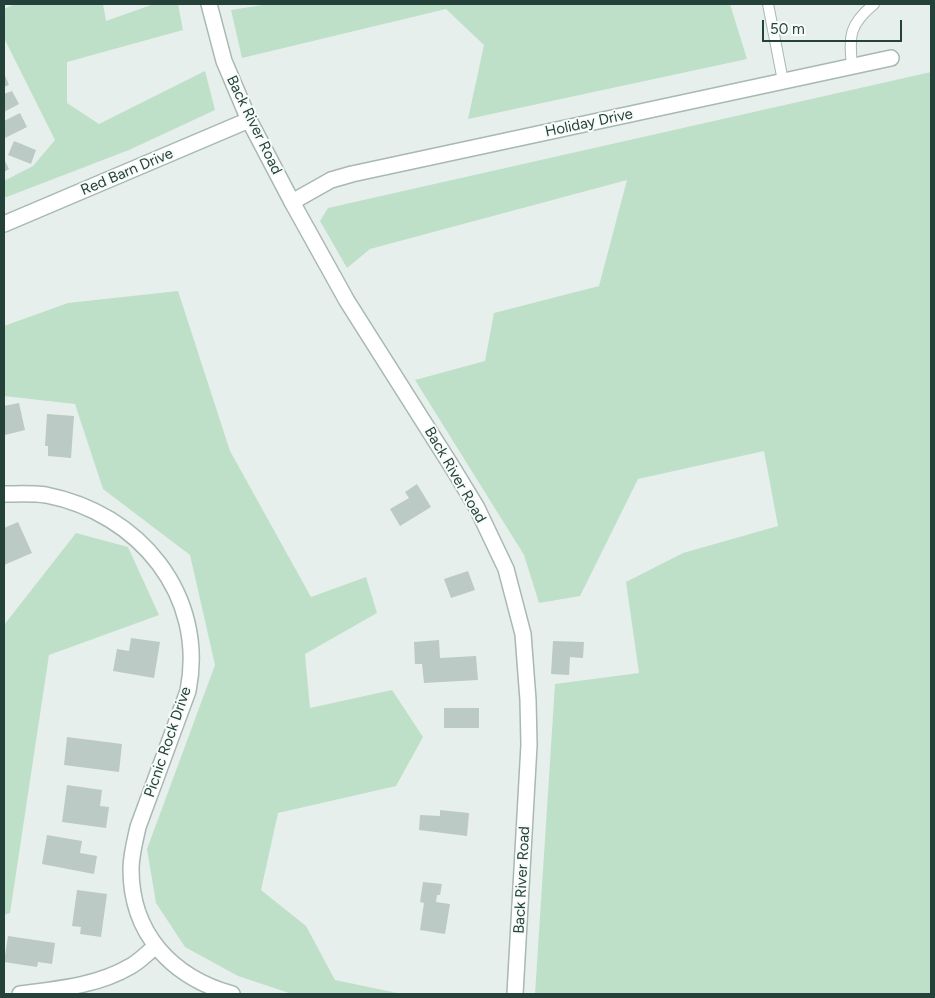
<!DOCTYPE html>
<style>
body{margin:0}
#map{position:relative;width:935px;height:998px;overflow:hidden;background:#e6efeb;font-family:Figtree,sans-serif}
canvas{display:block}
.frame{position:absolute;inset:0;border:5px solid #24423a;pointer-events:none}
.scale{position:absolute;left:762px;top:20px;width:140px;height:22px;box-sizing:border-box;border:2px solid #24423a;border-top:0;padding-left:6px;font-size:15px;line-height:18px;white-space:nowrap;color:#24423a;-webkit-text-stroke:4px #f7fbf9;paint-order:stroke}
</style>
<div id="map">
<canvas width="935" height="998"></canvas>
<div class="frame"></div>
<div class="scale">50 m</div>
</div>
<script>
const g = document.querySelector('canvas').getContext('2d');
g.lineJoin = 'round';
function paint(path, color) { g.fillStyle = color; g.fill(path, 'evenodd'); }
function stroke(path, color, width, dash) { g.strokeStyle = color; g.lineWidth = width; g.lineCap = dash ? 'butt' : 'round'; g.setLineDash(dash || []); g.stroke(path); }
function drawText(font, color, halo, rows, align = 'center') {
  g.font = font + ' Figtree,sans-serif'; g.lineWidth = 4; g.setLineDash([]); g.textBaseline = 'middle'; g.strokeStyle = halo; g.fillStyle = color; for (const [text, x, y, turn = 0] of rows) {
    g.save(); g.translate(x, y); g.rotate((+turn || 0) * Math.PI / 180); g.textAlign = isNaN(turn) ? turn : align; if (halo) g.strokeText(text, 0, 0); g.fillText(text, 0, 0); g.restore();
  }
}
paint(new Path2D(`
 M 15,4 L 103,4 L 106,21 L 154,4 L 178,4 L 183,30 L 67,62 L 67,103 L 99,124 L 205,71 L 215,110 L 129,150 L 4,198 L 4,181 L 33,166 L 55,140 L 4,38 L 4,9 Z
 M 269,4 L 730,4 L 747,59 L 468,119 L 484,45 L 446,9 L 242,58 L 231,10 Z
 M 931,72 L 931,994 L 535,994 L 555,684 L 639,673 L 626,582 L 683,553 L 778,526 L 764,451 L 638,479 L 580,596 L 539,603 L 524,555 L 415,380 L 485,361 L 494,313 L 599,286 L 627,180 L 370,249 L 347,268 L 320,221 L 328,208 Z
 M 178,291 L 230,451 L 311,597 L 366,577 L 377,613 L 305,654 L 310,708 L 392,690 L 423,737 L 396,786 L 278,813 L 261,890 L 306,926 L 335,980 L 402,994 L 292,994 L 238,976 L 185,947 L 156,903 L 147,849 L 215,665 L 190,555 L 103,489 L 75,404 L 4,396 L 4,326 L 68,303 Z
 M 76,533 L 128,547 L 159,615 L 49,655 L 10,913 L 4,915 L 4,625 Z`), '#bfe0c8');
paint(new Path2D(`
 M 4,73 L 9,85 L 4,87 Z
 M 12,91 L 19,104 L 4,112 L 4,94 Z
 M 20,113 L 27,127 L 5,138 L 4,134 L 4,121 Z
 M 14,141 L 36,150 L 31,164 L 8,155 Z
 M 4,159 L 9,169 L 4,172 Z
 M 19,403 L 25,430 L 5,435 L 4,432 L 4,406 Z
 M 47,414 L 74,416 L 71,458 L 48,456 L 48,446 L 45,446 Z
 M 417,484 L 431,507 L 400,526 L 390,509 L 409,498 L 405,492 Z
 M 18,522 L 32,553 L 4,565 L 4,528 Z
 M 468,571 L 475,590 L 451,598 L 444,579 Z
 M 131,638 L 160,642 L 154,678 L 113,671 L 117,649 L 129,651 Z
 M 439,640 L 440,658 L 476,656 L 478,680 L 424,683 L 422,664 L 415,664 L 414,642 Z
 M 553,641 L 584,642 L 583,658 L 570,657 L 569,675 L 551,674 Z
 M 444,708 L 479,708 L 479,728 L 444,728 Z
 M 67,737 L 122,744 L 119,772 L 64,765 Z
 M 67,785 L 102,790 L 100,806 L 109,807 L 106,828 L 62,822 Z
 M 440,810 L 469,813 L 467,836 L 419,830 L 420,815 L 440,816 Z
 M 47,835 L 82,841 L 80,853 L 97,856 L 94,874 L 42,864 Z
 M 423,882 L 442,884 L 440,895 L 437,895 L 436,902 L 450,904 L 445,934 L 420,930 L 424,903 L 420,902 Z
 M 77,890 L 107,894 L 101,937 L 80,934 L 81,927 L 72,926 Z
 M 8,936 L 55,943 L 52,964 L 38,962 L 37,967 L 4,962 Z`), '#bbcac4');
const service = new Path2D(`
 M 768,4 L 783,81
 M 852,66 C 849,35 849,25 874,4`);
const minor = new Path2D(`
 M 292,202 L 331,180 L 352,174 L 891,58
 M 4,224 L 249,120
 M 4,494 C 17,494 32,493 46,495 C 139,513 207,595 188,691 L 138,827 C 135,841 131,855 131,869 C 131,934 172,977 232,994
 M 20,994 C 58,989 97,986 131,966 C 140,961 147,953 155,947`);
const tertiary = new Path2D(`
 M 209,4 L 224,61 L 249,120 L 292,202 L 347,301 L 454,470 L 477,508 L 506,569 L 523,634 L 528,700 L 529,745 L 515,994`);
stroke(service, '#a8b8b2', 12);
stroke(minor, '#a8b8b2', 18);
stroke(tertiary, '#a8b8b2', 18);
stroke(service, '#fff', 10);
stroke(minor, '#fff', 15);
stroke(tertiary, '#fff', 15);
drawText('15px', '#24423a', '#f7fbf9', [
 ["Holiday Drive",589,123,-12],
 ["Back River Road",254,125,64],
 ["Red Barn Drive",127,172,-23],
 ["Back River Road",455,475,60],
 ["Picnic Rock Drive",168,742,-71],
 ["Back River Road",522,880,-87]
]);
</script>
